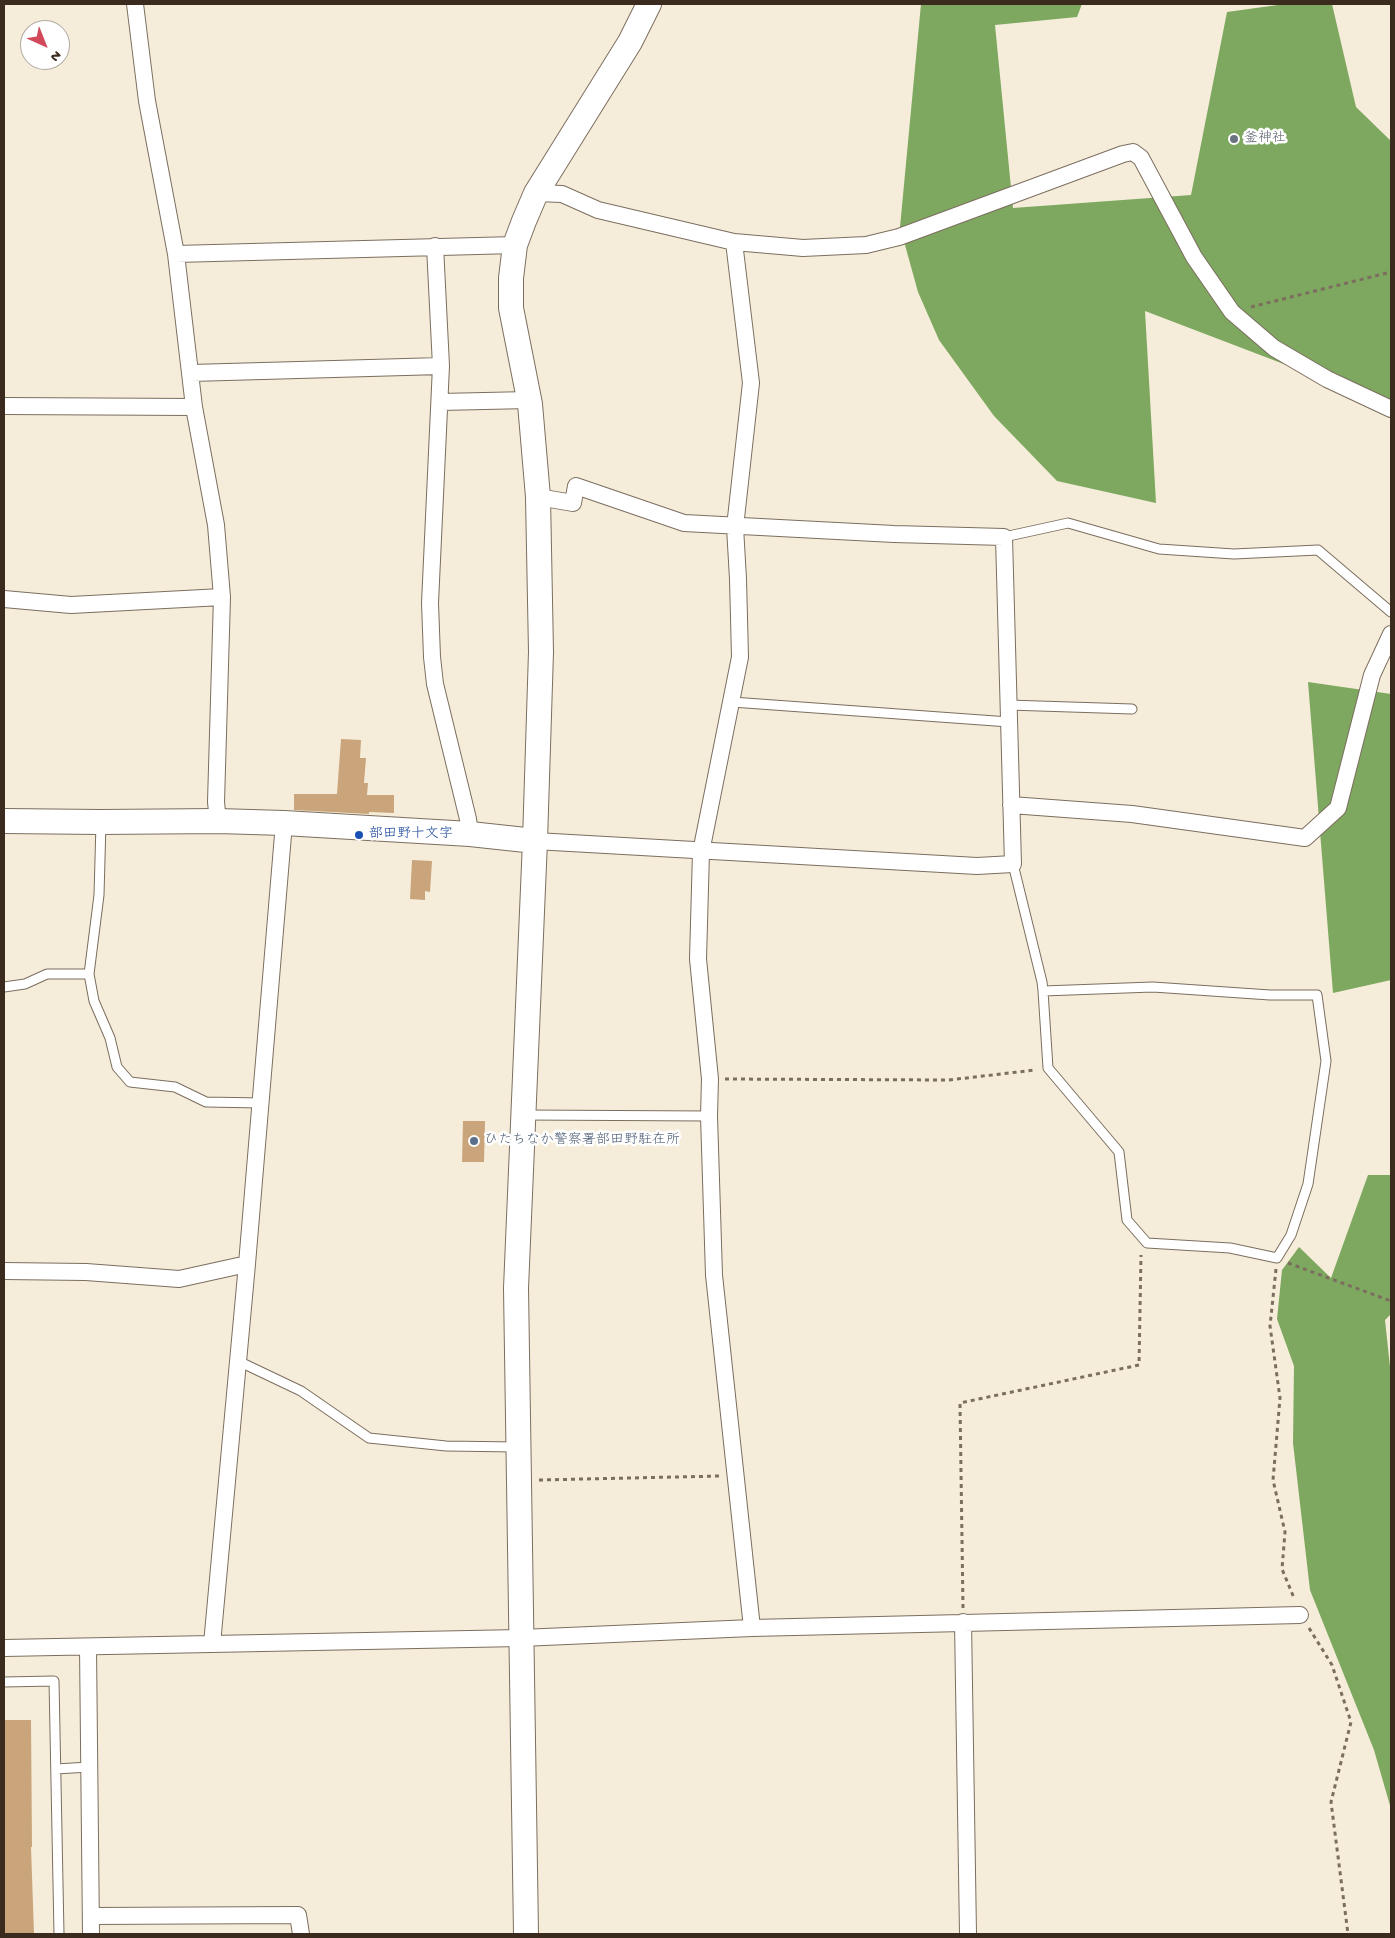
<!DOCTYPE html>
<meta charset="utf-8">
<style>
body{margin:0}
#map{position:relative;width:1395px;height:1938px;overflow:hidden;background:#f5edd9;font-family:"Gochi Hand",sans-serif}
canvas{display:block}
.frame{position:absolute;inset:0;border:5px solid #3b2a1e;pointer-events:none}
.north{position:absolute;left:20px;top:20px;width:50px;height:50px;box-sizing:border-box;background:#fff;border:1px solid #b1aaa5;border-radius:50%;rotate:136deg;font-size:14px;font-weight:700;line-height:20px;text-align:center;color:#3b2a1e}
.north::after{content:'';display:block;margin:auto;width:18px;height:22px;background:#d1495b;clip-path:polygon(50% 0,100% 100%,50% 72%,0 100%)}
</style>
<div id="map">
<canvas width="1395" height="1938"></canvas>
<div class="frame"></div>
<div class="north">N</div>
</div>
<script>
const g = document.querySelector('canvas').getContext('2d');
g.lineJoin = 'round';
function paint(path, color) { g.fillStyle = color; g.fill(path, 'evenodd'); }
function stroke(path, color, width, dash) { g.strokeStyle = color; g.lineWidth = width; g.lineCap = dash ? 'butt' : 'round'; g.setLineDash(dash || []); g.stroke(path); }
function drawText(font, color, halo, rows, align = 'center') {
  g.font = font + ' "Gochi Hand","Klee One",sans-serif'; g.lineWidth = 5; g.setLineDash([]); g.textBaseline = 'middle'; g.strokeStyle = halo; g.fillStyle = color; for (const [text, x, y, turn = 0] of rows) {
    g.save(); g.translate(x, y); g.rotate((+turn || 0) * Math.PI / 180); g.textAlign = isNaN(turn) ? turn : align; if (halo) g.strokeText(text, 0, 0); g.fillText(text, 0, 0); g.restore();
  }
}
paint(new Path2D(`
 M 921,4 L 1082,4 L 1077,17 L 995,25 L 1013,208 L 1191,195 L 1227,12 L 1285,4 L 1332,4 L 1356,107 L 1391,141 L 1391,405 L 1145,311 L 1156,503 L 1057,481 L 994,416 L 939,340 L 918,292 L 900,227 Z
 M 1308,682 L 1391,694 L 1391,980 L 1333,993 Z
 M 1368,1175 L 1391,1175 L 1391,1314 L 1385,1320 L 1391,1376 L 1391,1809 L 1374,1750 L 1310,1590 L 1293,1443 L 1294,1366 L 1277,1319 L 1282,1270 L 1299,1247 L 1331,1278 Z`), '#7ea860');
paint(new Path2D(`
 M 341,739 L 361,740 L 360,758 L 366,758 L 364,783 L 368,783 L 367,795 L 394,795 L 394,813 L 369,812 L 369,814 L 294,810 L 294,794 L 337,794 Z
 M 412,860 L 432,861 L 430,892 L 425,891 L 425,900 L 410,899 Z
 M 463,1121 L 485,1121 L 484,1162 L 462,1162 Z
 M 4,1720 L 31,1720 L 32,1847 L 31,1847 L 34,1934 L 4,1934 Z`), '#caa57b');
const lane = new Path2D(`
 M 1004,537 L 1068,523 L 1159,549 L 1234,554 L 1318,550 L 1391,612
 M 732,702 L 1009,722
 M 1008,705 L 1132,709
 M 1013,864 L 1042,982 L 1043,991 L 1048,1068 L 1119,1152 L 1127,1220 L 1147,1243 L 1230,1248 L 1277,1258 L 1291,1235 L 1308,1184 L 1326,1061 L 1317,995 L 1270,995 L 1153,987 L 1043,991
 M 89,974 L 99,895 L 101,823
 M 4,987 L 25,984 L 47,974 L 89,974 L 94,1001 L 110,1038 L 117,1067 L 130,1082 L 175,1087 L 206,1102 L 261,1103
 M 523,1115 L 709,1116
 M 238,1361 L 301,1391 L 369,1438 L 446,1446 L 516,1447
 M 4,1682 L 54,1681 L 59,1934
 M 56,1769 L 89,1767`);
const street = new Path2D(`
 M 135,4 L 147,101 L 176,254 L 194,407 L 216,525 L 222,597 L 216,802 L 218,821
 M 536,193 L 562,194 L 598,210 L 734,242 L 803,248 L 866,245 L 899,237 L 1123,154 L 1133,152 L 1141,158 L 1194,257 L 1232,312 L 1274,348 L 1327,379 L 1391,409
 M 734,242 L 751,383 L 735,527 L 738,579 L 740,657 L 701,852 L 698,959 L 710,1079 L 709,1116 L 714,1275 L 752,1628
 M 435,246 L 441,366 L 430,603 L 432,657 L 435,684 L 468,819 L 470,834
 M 176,254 L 515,245
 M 191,373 L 441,366
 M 440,402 L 529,400
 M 4,406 L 194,407
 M 4,599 L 71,605 L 222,597
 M 1011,805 L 1132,814 L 1305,838 L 1338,808 L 1372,675 L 1391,634
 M 535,841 L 977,866 L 1013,864 L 1004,537 L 894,534 L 684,523 L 576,486 L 573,503 L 538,497
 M 4,1271 L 86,1272 L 179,1279 L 247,1264
 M 963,1622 L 968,1934
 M 212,1644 L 247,1264 L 284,823
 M 88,1647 L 91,1934
 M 4,1648 L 521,1638 L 752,1628 L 1300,1615
 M 91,1916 L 298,1915 L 301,1934`);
const secondary = new Path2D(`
 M 4,821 L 101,822 L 218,821 L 284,823 L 470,834 L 535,841
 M 526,1934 L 516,1288 L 535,841 L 541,652 L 538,497 L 530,404 L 511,308 L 511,278 L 515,245 L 524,221 L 536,193 L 630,42 L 649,4`);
stroke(lane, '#7c6e5f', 11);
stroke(street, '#7c6e5f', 18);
stroke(secondary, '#7c6e5f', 26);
stroke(new Path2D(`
 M 1251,307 L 1391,272
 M 725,1079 L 949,1080 L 1035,1070
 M 1288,1263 L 1391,1301
 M 1276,1269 L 1270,1326 L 1280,1398 L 1273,1480 L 1285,1532 L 1282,1569 L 1294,1598
 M 539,1480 L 720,1476
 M 963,1608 L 960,1403 L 1139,1365 L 1141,1255
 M 1309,1628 L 1332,1665 L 1351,1722 L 1331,1802 L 1348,1934`), '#7c6e5f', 3, [4, 4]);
stroke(lane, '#fff', 9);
stroke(street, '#fff', 16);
stroke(secondary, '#fff', 24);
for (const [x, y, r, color] of [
 [1234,139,5,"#6b7280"],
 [359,835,5,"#1a4fb4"],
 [474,1141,5,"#5c6f8a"]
]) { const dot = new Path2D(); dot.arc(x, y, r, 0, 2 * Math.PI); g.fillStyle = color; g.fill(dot); stroke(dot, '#fff', 2); }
drawText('14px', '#5b616d', '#fff', [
 ["釜神社",1244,139]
], 'left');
drawText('14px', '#164399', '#fff', [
 ["部田野十文字",369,835]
], 'left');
drawText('14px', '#4e5e75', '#fff', [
 ["ひたちなか警察署部田野駐在所",484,1141]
], 'left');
</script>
